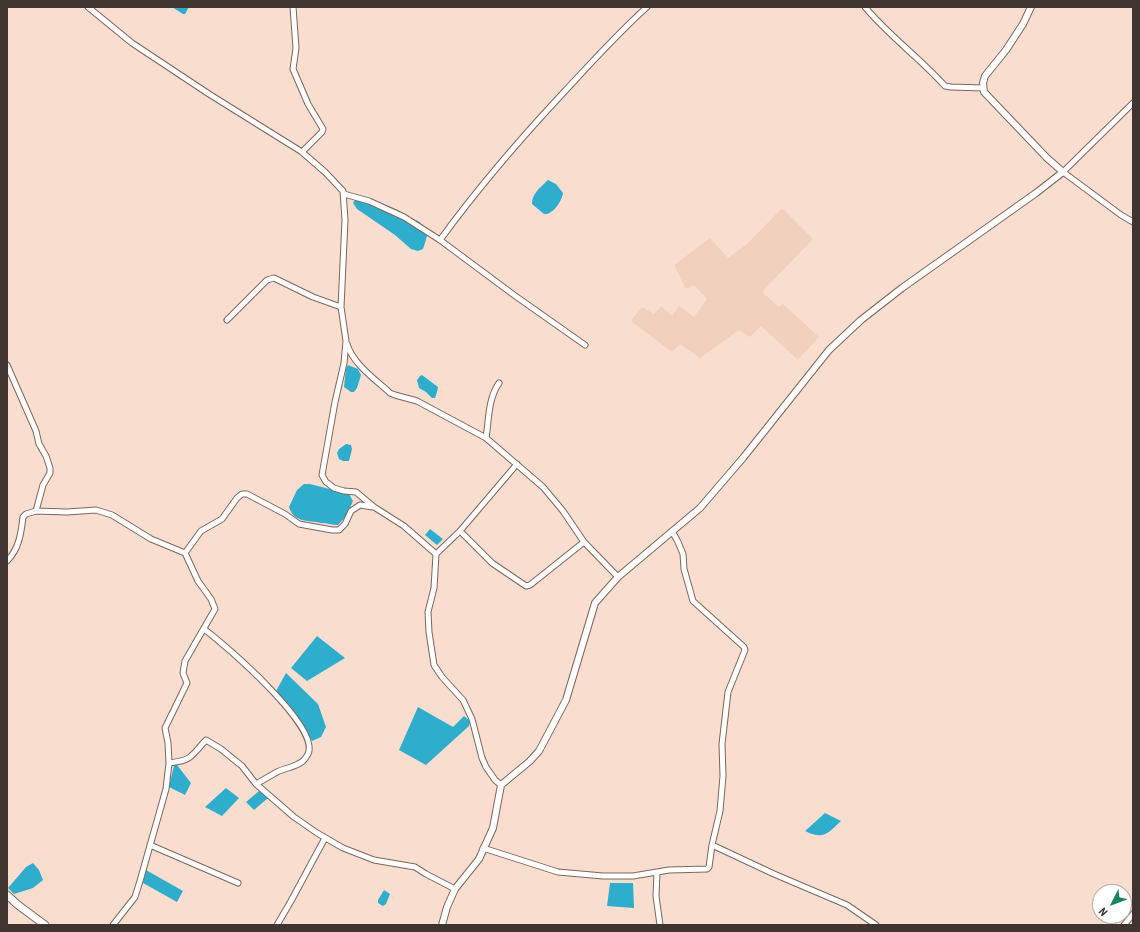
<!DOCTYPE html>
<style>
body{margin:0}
#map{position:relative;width:1140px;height:932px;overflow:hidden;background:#f9decf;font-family:"Roboto Condensed",sans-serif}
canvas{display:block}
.frame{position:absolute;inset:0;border:8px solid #3f342f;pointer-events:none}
.north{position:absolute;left:1092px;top:884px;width:40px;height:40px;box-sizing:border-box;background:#fff;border:1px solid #b2aeac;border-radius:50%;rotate:228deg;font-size:11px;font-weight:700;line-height:16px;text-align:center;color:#3f342f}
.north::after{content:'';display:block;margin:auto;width:14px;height:18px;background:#17835f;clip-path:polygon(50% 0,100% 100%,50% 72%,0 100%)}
</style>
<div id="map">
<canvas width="1140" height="932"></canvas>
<div class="frame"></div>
<div class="north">N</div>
</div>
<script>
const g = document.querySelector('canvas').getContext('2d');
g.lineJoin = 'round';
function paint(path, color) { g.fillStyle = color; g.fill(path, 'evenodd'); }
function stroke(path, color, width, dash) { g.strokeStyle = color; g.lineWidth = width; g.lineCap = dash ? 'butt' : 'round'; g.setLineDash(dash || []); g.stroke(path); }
paint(new Path2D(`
 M 782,208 L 813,239 L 762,292 L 779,307 L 783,304 L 819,337 L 798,360 L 761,326 L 750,337 L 739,330 L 700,358 L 680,344 L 672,352 L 631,321 L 642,307 L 654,314 L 661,306 L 672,316 L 679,306 L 694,317 L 707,299 L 694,285 L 686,289 L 674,265 L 710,238 L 728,258 L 747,244 Z`), '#f1d0bd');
paint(new Path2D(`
 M 172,7 L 189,7 L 185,14 L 183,14 Z
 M 548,180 L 556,184 L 563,193 C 562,201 553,215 544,214 L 532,204 C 532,193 541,187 548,180 Z
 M 356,198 L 366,198 L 376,201 L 398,210 L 408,217 L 418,221 L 424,226 L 428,233 L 423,249 L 418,251 L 411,249 L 395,235 L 357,209 L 353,203 Z
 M 348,365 L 358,369 L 361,375 L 357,388 L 354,392 L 351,392 L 344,387 L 346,368 Z
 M 422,375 L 438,387 L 437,392 L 435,398 L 432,398 L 426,392 L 419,388 L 417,380 L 420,376 Z
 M 346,444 L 351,445 L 352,449 L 349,461 L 343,461 L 339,459 L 337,453 L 339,449 Z
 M 304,484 L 310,484 L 349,494 L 353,501 L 346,516 L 338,525 C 332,525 327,523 321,523 C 308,520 294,523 289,507 L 297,490 Z
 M 430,529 L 443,539 L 437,545 L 425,535 Z
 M 317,636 L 345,658 L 307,681 L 291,668 Z
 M 286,673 L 318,704 L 326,727 L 321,737 L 312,741 L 297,716 L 276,691 Z
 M 418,707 L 453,727 L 464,716 L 470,721 L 469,726 L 426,765 L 399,750 Z
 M 174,765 L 177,765 L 191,783 L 185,795 L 169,787 Z
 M 226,788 L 239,798 L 222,816 L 205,807 Z
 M 259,791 L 268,798 L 254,810 L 246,802 Z
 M 825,813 L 841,821 C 827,834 824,840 805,831 Z
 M 33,863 L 39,870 L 43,880 L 33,888 L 14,894 L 8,888 L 26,867 Z
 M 146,870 L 183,891 L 177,902 L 143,883 Z
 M 610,883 L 633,883 L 634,908 L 607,906 Z
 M 384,890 L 390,894 L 386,904 L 383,906 L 378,903 L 378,900 Z`), '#2fadcd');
const minor = new Path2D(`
 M 88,7 L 132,43 L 209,94 L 302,152 L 325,172 L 343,191 L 345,220 L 341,307 L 346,341 L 344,363 L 335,402 L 322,475 L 326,482 L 334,488 L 344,491 L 356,492 L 374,507 L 404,526 L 436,554 L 434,588 L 428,612 L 429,632 L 434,665 L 442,677 L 463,700 L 472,719 L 482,758 L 486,767 L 495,780 L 501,785
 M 293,7 L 296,48 L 293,69 L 308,104 L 323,129 L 322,132 L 302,152
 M 865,7 C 889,36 920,58 945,86 L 951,87 L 983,88
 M 1133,103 L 1063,172 L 1121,215 L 1133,222
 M 344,194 L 369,201 L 404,217 L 440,240 L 514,295 L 585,345
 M 440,240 C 478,188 520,139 565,91 C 591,63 618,33 647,7
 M 227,320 L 267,280 L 274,278 L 313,297 L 341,307
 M 347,344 C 353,364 375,379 390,393 L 395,395 L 417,401 L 486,438 L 543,487 L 563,511 L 584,542 L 618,577
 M 7,365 L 36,431 L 39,444 L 46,456 L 50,468 L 50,473 L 43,485 L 36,511
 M 486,438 C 489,419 488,399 499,383
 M 460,531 L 492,563 L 526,586 L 530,585 L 584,542
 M 672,531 L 678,542 L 683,554 L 684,569 L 693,601 L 744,647 L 745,650 L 728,692 L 722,744 L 723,776 L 720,811 L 712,845 L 774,874 L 847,905 L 876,925
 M 185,553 L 201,531 L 222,519 L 237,498 L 242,494 L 247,494 L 285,514 L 299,524 L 332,530 L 339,530 L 345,524 L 351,511 L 360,505 L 373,507
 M 436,554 L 460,531 L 517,464
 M 7,561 C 19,549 21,534 23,517 L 26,514 L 36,511 L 67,512 L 96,510 L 112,515 L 151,539 L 185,553 L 198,581 L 211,599 L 215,609 L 185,661 L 183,673 L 187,683 L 165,728 L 168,743 L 169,763 L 166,789 L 140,881 L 135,897 L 113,925
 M 204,629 C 225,645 321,727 308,754 C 307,756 304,760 303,761 C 296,767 285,768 277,772 C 270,776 263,780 256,784
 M 169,763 C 193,760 190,757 206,740 L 221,749 L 242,766 L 256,784 L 294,817 L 317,833 L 343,848 L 374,860 L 415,867 L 426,874 L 455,889
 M 150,845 L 238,883
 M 483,848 L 558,872 L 603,876 L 633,876 L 669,870 L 707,869 L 709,867 L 712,845
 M 657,872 L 656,896 L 660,925
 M 277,925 L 291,901 L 325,838
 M 1124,925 L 1133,914`);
const tertiary = new Path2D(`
 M 442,925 L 447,907 L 455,889 L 479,859 L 493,828 L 501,785 L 530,761 L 539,751 L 566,700 L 595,603 L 618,577 L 700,508 L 743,458 L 829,350 L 861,320 L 902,288 L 1036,193 L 1063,172 L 1047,158 L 984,92 L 983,83 L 985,76 L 1006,50 L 1023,24 L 1031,7`);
const secondary = new Path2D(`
 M 7,895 L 18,905 L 45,925`);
stroke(minor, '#7d6659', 7);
stroke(tertiary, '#7d6659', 8);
stroke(secondary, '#7d6659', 9);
stroke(minor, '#fff', 5);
stroke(tertiary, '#fff', 6);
stroke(secondary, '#fff', 7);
</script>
